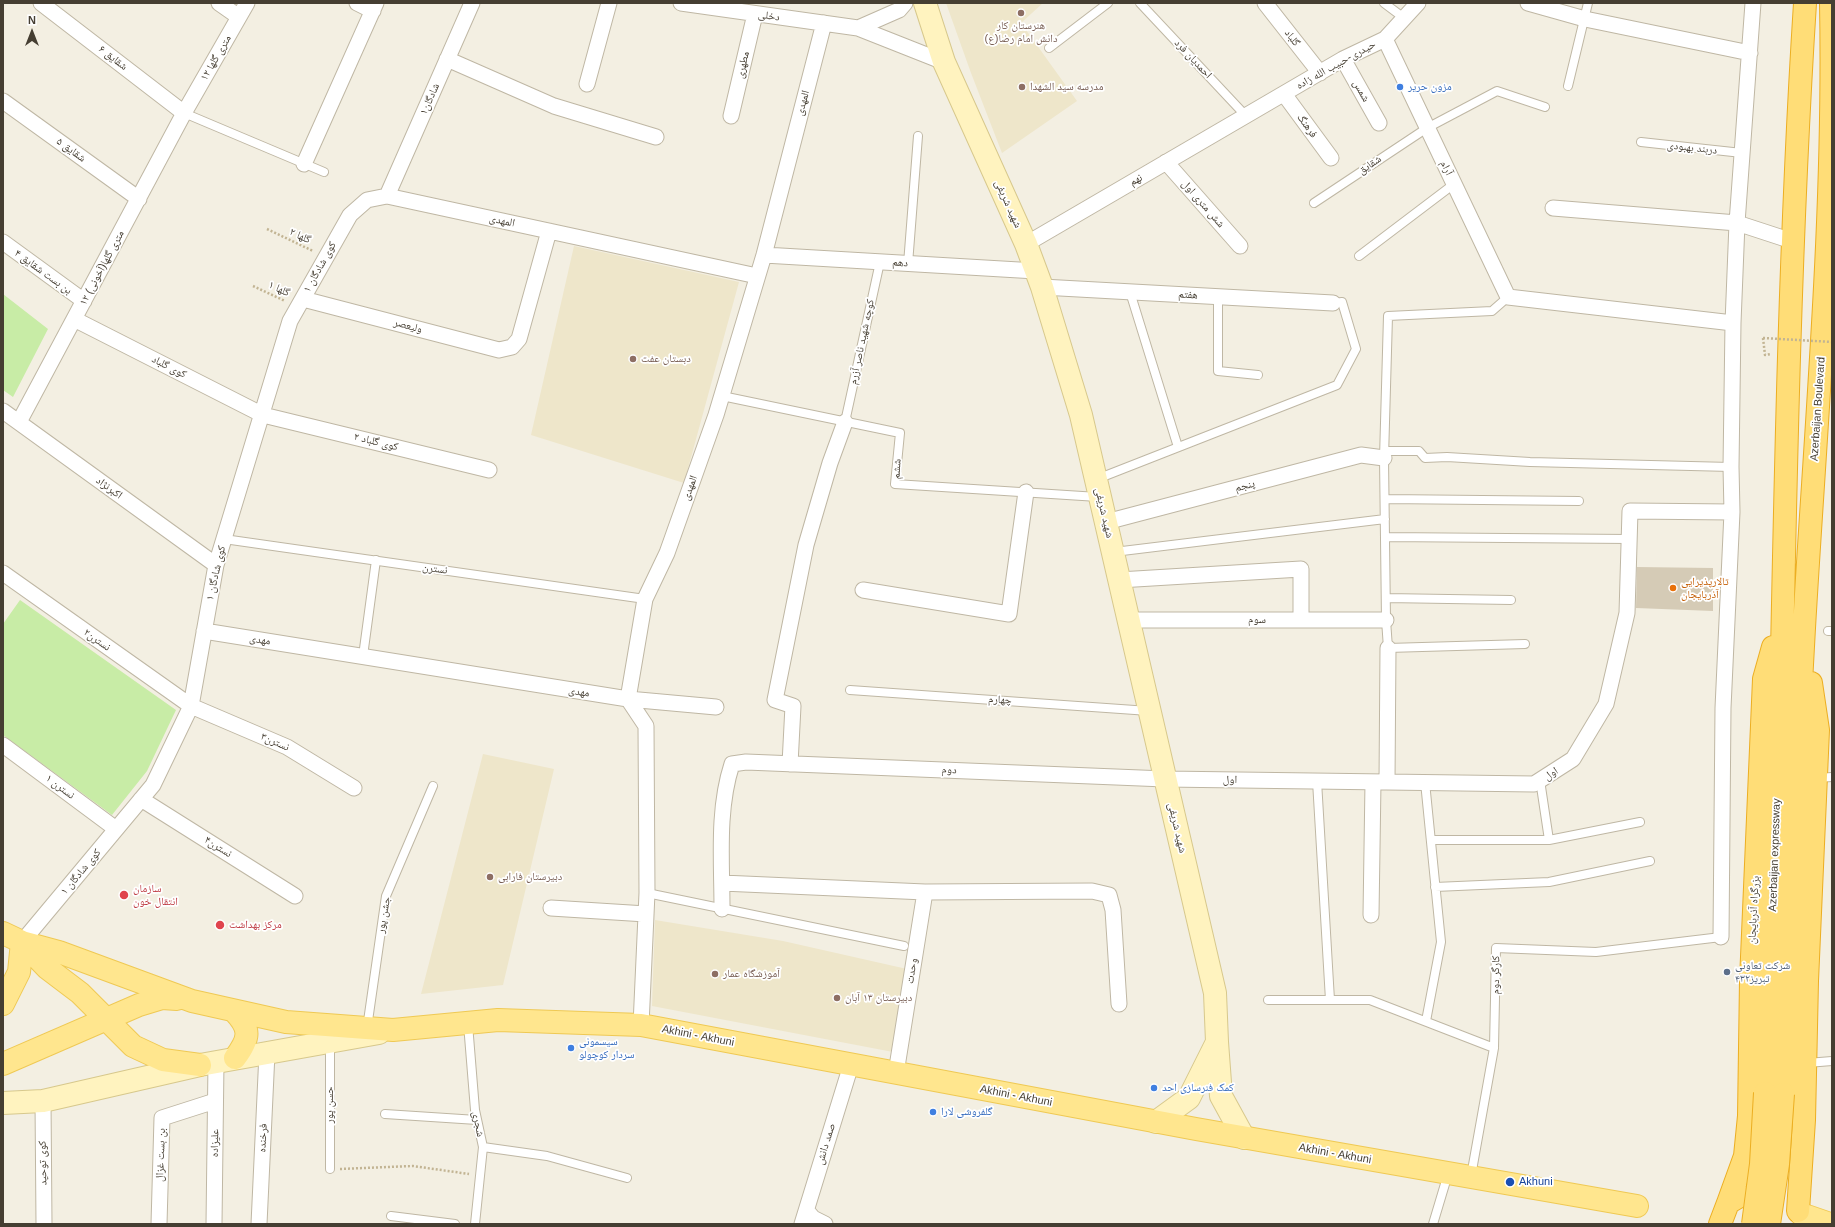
<!DOCTYPE html>
<meta charset="utf-8">
<style>
body{margin:0}
#map{position:relative;width:1835px;height:1227px;overflow:hidden;background:#f3efe2;font-family:Arial,sans-serif}
canvas{display:block}
.frame{position:absolute;inset:0;border:4px solid #453e32;pointer-events:none}
.north{position:absolute;left:12px;top:12px;width:40px;height:40px;-webkit-text-stroke:3px #fff;paint-order:stroke;rotate:0deg;font-size:11px;font-weight:700;line-height:16px;text-align:center;color:#453e32}
.north::after{content:'';display:block;margin:auto;width:14px;height:18px;background:#453e32;clip-path:polygon(50% 0,100% 100%,50% 72%,0 100%)}
</style>
<div id="map">
<canvas width="1835" height="1227"></canvas>
<div class="frame"></div>
<div class="north">N</div>
</div>
<script>
const g = document.querySelector('canvas').getContext('2d');
g.lineJoin = 'round';
function paint(path, color) { g.fillStyle = color; g.fill(path, 'evenodd'); }
function stroke(path, color, width, dash) { g.strokeStyle = color; g.lineWidth = width; g.lineCap = dash ? 'butt' : 'round'; g.setLineDash(dash || []); g.stroke(path); }
function drawText(font, color, halo, rows, align = 'center') {
  g.font = font + ' Arial,"Noto Naskh Arabic",sans-serif'; g.lineWidth = 3.5; g.setLineDash([]); g.textBaseline = 'middle'; g.strokeStyle = halo; g.fillStyle = color; for (const [text, x, y, turn = 0] of rows) {
    g.save(); g.translate(x, y); g.rotate((+turn || 0) * Math.PI / 180); g.textAlign = isNaN(turn) ? turn : align; if (halo) g.strokeText(text, 0, 0); g.fillText(text, 0, 0); g.restore();
  }
}
paint(new Path2D(`
 M 946,3 L 1043,3 L 1021,23 L 1077,101 L 1002,153 L 971,73 Z
 M 574,246 L 739,282 L 684,483 L 531,435 Z
 M 483,754 L 554,769 L 503,985 L 421,994 Z
 M 655,920 L 783,941 L 907,969 L 893,1052 L 652,1006 Z`), '#eee6ca');
paint(new Path2D(`
 M 3,294 L 48,329 L 13,397 L 3,390 Z
 M 20,600 L 176,710 L 147,771 L 112,815 L 3,735 L 3,624 Z`), '#c8eca6');
paint(new Path2D(`
 M 1637,567 L 1713,568 L 1713,611 L 1636,608 Z`), '#d5cbb6');
const service = new Path2D(`
 M 1140,3 L 1246,116
 M 1384,3 L 1404,18
 M 1049,48 L 1108,3
 M 1568,86 L 1588,3
 M 184,113 L 324,172
 M 1641,142 L 1742,153
 M 1314,203 L 1427,128 L 1497,91 L 1545,107
 M 1359,256 L 1454,184
 M 908,264 L 918,136
 M 1130,292 L 1178,447
 M 1218,297 L 1218,371 L 1258,375
 M 1508,297 L 1492,311 L 1388,316 L 1384,458 L 1386,620 L 1388,648 L 1525,644
 M 722,396 L 900,433 L 895,484 L 1098,497
 M 845,422 L 880,262
 M 1384,451 L 1419,451 L 1425,458 L 1447,457 L 1530,462 L 1731,467
 M 1097,479 L 1337,385 L 1356,349 L 1342,302 L 1333,303
 M 1385,499 L 1579,501
 M 1385,537 L 1629,539
 M 224,539 L 645,599
 M 1114,552 L 1385,519
 M 1386,598 L 1511,600
 M 1828,631 L 1832,631
 M 363,656 L 376,560
 M 850,690 L 1149,711
 M 1817,778 L 1832,777
 M 1540,780 L 1549,840
 M 1317,781 L 1330,1000
 M 1425,782 L 1441,942 L 1426,1021
 M 1431,840 L 1549,840 L 1640,822
 M 1435,887 L 1549,882 L 1650,861
 M 647,893 L 904,946
 M 1268,1000 L 1370,1000 L 1494,1048
 M 468,1024 L 475,1110 L 483,1147 L 475,1224
 M 367,1028 L 386,896 L 433,786
 M 1807,1063 L 1832,1061
 M 385,1114 L 477,1120
 M 483,1147 L 547,1156 L 627,1178
 M 330,1169 L 330,1042
 M 1471,1176 L 1494,1048 L 1496,948 L 1596,952 L 1721,937
 M 391,1216 L 455,1224
 M 1433,1224 L 1448,1174`);
const minor = new Path2D(`
 M 41,3 L 184,113
 M 219,3 L 239,17
 M 357,3 L 373,11
 M 681,3 L 858,28 L 944,62
 M 1265,3 L 1320,73
 M 1528,3 L 1585,19 L 1750,53
 M 1753,3 L 1737,223 L 1792,241
 M 858,28 L 899,10 L 905,3
 M 1385,39 L 1508,297 L 1733,323
 M 447,59 L 554,106 L 656,137
 M 1343,59 L 1379,123
 M 587,84 L 609,3
 M 1284,94 L 1331,158
 M 3,101 L 139,199
 M 731,116 L 755,14
 M 1166,162 L 1240,246
 M 304,164 L 376,3
 M 387,196 L 472,3
 M 1553,208 L 1737,223 L 1733,323 L 1731,467 L 1732,512 L 1723,708 L 1721,937
 M 3,242 L 84,301
 M 1026,244 L 1343,59 L 1385,39 L 1418,3
 M 764,255 L 1036,271
 M 1042,287 L 1333,303
 M 303,299 L 499,350 L 512,347 L 519,339 L 549,231
 M 74,319 L 263,415 L 489,470
 M 3,411 L 216,565
 M 19,422 L 184,113 L 247,3
 M 1106,522 L 1361,455 L 1384,458
 M 3,573 L 191,706 L 287,747 L 354,788
 M 1119,580 L 1301,569 L 1301,620
 M 863,590 L 1009,614 L 1026,492
 M 1128,620 L 1386,620
 M 204,631 L 628,699 L 716,707
 M 628,699 L 645,599 L 667,553 L 716,415 L 764,255 L 824,23
 M 628,699 L 646,726 L 647,893 L 641,1025
 M 3,745 L 116,829
 M 790,764 L 793,706 L 775,700 L 806,545 L 830,463 L 845,422
 M 1387,782 L 1388,648
 M 141,799 L 295,896
 M 722,883 L 925,892 L 1092,891 L 1109,895 L 1113,910 L 1119,1004
 M 551,908 L 646,914
 M 722,909 C 722,861 717,810 732,764 L 746,762 L 1165,779 L 1534,784 L 1573,759 L 1606,704 L 1627,613 L 1630,511 L 1732,512
 M 1371,915 L 1373,782
 M 22,942 L 153,785 L 191,706 L 216,565 L 290,321 L 350,215 L 367,200 L 387,196 L 757,276
 M 896,1073 L 925,892
 M 43,1101 L 44,1224
 M 807,1211 L 813,1218 L 825,1224
 M 159,1224 L 162,1118 L 215,1101
 M 214,1224 L 216,1062
 M 259,1224 L 267,1053
 M 802,1224 L 851,1065`);
const secondary = new Path2D(`
 M 925,3 L 944,62 L 1026,244 L 1042,287 L 1081,415 L 1215,993 L 1217,1042
 M 3,1103 L 43,1101 L 200,1065 L 379,1033
 M 1156,1122 L 1189,1098 L 1217,1042 L 1221,1096 L 1244,1138`);
const primary = new Path2D(`
 M 3,933 L 22,942 L 59,952 L 192,1001 L 286,1022 L 393,1030 L 498,1020 L 641,1025 L 1196,1129 L 1637,1206
 M 22,942 L 47,968 L 80,993 L 133,1046 L 163,1060 L 200,1065
 M 3,1004 L 19,972 L 22,942
 M 234,1011 C 251,1029 250,1038 235,1058
 M 3,1064 L 139,1005 L 162,998 L 177,999
 M 1801,1214 L 1830,1224`);
const trunk = new Path2D(`
 M 1765,1093 C 1770,980 1777,867 1780,753 C 1785,503 1789,253 1805,3
 M 1783,1094 C 1788,939 1795,783 1804,628 C 1816,420 1835,212 1831,3
 M 1728,1203 L 1745,1156 L 1749,1116 L 1751,980 L 1764,679 L 1773,647
 M 1798,1211 L 1804,1120 L 1807,981 L 1818,730 L 1811,683
 M 1720,1224 L 1728,1203 L 1740,1196`);
stroke(service, '#bfb7a4', 10);
stroke(minor, '#bfb7a4', 17);
stroke(secondary, '#d7c88c', 24);
stroke(primary, '#efc954', 24);
stroke(trunk, '#ecae22', 24);
stroke(new Path2D(`
 M 267,229 L 313,251
 M 253,286 L 285,301
 M 1763,338 L 1765,355 L 1771,354
 M 340,1169 L 413,1166 L 469,1174`), '#c2b493', 2.5, [2, 2]);
stroke(service, '#fff', 8);
stroke(minor, '#fff', 15);
stroke(secondary, '#fff3bf', 22);
stroke(primary, '#ffe68e', 22);
stroke(trunk, '#fd7', 22);
const trunkBridge = new Path2D(`
 M 1753,1224 L 1761,1164 L 1765,1093
 M 1769,1224 L 1778,1164 L 1783,1094`);
stroke(trunkBridge, '#ecae22', 24, []);
stroke(new Path2D(`
 M 1763,338 L 1832,342`), '#c2b493', 2.5, [2, 2]);
stroke(trunkBridge, '#fd7', 22);
for (const [x, y, r, color] of [
 [1021,13,4,"#8d6e63"],
 [1022,87,4,"#8d6e63"],
 [1400,87,4,"#3f7fe0"],
 [633,359,4,"#8d6e63"],
 [1673,588,4,"#e8710a"],
 [490,877,4,"#8d6e63"],
 [124,895,5,"#e0444e"],
 [220,925,5,"#e0444e"],
 [1727,972,4,"#5c6f8a"],
 [715,974,4,"#8d6e63"],
 [837,998,4,"#8d6e63"],
 [571,1048,4,"#3f7fe0"],
 [1154,1088,4,"#3f7fe0"],
 [933,1112,4,"#3f7fe0"],
 [1510,1182,5,"#1a4fb4"]
]) { const dot = new Path2D(); dot.arc(x, y, r, 0, 2 * Math.PI); g.fillStyle = color; g.fill(dot); stroke(dot, '#fff', 1.5); }
drawText('11px', '#453e32', '#fff', [
 ["دخلی",769,16,8],
 ["گلباد",1292,38,52],
 ["شقایق ۶",113,58,38],
 ["۱۲ متری گلها",216,58,-60],
 ["احمدیان فرد",1193,59,47],
 ["مطهری",743,65,-77],
 ["حیدری-حبیب الله زاده",1336,65,-29],
 ["شمس",1361,91,61],
 ["شادگان۱",430,99,-66],
 ["المهدی",803,103,-75],
 ["فرهنگ",1307,126,54],
 ["دربند بهبودی",1692,148,6],
 ["شقایق ۵",71,150,36],
 ["شقایق",1370,165,-34],
 ["آرام",1446,168,64],
 ["نهم",1136,180,-30],
 ["شهید شریفی",1008,204,66],
 ["شش متری اول",1203,204,49],
 ["المهدی",502,221,12],
 ["گلها ۲",300,236,25],
 ["دهم",900,263,3],
 ["کوی شادگان ۱",320,267,-61],
 ["۱۲ متری گلها(آخونی)",102,268,-62],
 ["بن بست شقایق ۴",43,272,36],
 ["گلها ۱",279,289,25],
 ["هفتم",1188,295,3],
 ["ولیعصر",408,326,15],
 ["کوچه شهید ناصر آزرم",862,342,-78],
 ["کوی گلباد",169,367,27],
 ["Azerbaijan Boulevard",1818,409,-86],
 ["کوی گلباد ۲",376,442,14],
 ["ششم",897,469,-87],
 ["پنجم",1245,486,-15],
 ["اکبرنژاد",109,488,36],
 ["المهدی",690,488,-70],
 ["شهید شریفی",1104,513,77],
 ["نسترن",435,569,8],
 ["کوی شادگان ۱",216,573,-77],
 ["سوم",1257,620],
 ["نسترن۲",97,640,35],
 ["مهدی",260,640,9],
 ["مهدی",579,692,9],
 ["چهارم",1000,700,4],
 ["نسترن۳",275,742,24],
 ["دوم",949,770,2],
 ["اول",1551,774,-33],
 ["اول",1230,780,1],
 ["نسترن ۱",60,787,37],
 ["شهید شریفی",1177,828,77],
 ["نسترن۴",218,847,32],
 ["Azerbaijan expressway",1775,855,-88],
 ["کوی شادگان ۱",81,872,-50],
 ["بزرگراه آذربایجان",1754,910,-87],
 ["جشن پور",384,915,-80],
 ["وحدت",912,971,-81],
 ["کارگر دوم",1496,975,-89],
 ["Akhini - Akhuni",698,1036,11],
 ["Akhini - Akhuni",1016,1096,11],
 ["حسن پور",330,1105,-90],
 ["شجری",478,1124,79],
 ["فرخنده",263,1138,-87],
 ["علیزاده",215,1143,-89],
 ["صمد دانش",826,1144,-73],
 ["Akhini - Akhuni",1335,1154,10],
 ["بن بست غزال",161,1155,-88],
 ["کوی توحید",43,1163,-91]
]);
drawText('11px', '#785e54', '#fff', [
 ["هنرستان کار",1021,26,"center"],
 ["دانش امام رضا(ع)",1021,39,"center"],
 ["مدرسه سید الشهدا",1030,87],
 ["دبستان عفت",641,359],
 ["دبیرستان فارابی",498,877],
 ["آموزشگاه عمار",723,974],
 ["دبیرستان ۱۳ آبان",845,998]
], 'left');
drawText('11px', '#366cbe', '#fff', [
 ["مزون حریر",1408,87],
 ["سیسمونی",579,1042],
 ["سردار کوچولو",579,1055],
 ["کمک فنرسازی احد",1162,1088],
 ["گلفروشی لارا",941,1112]
], 'left');
drawText('11px', '#c56008', '#fff', [
 ["تالارپذیرایی",1681,582],
 ["آذربایجان",1681,595]
], 'left');
drawText('11px', '#be3a42', '#fff', [
 ["سازمان",133,889],
 ["انتقال خون",133,902],
 ["مرکز بهداشت",229,925]
], 'left');
drawText('11px', '#4e5e75', '#fff', [
 ["شرکت تعاونی",1735,966],
 ["۴۳۲تبریز",1735,979]
], 'left');
drawText('11px', '#164399', '#fff', [
 ["Akhuni",1519,1182]
], 'left');
</script>
